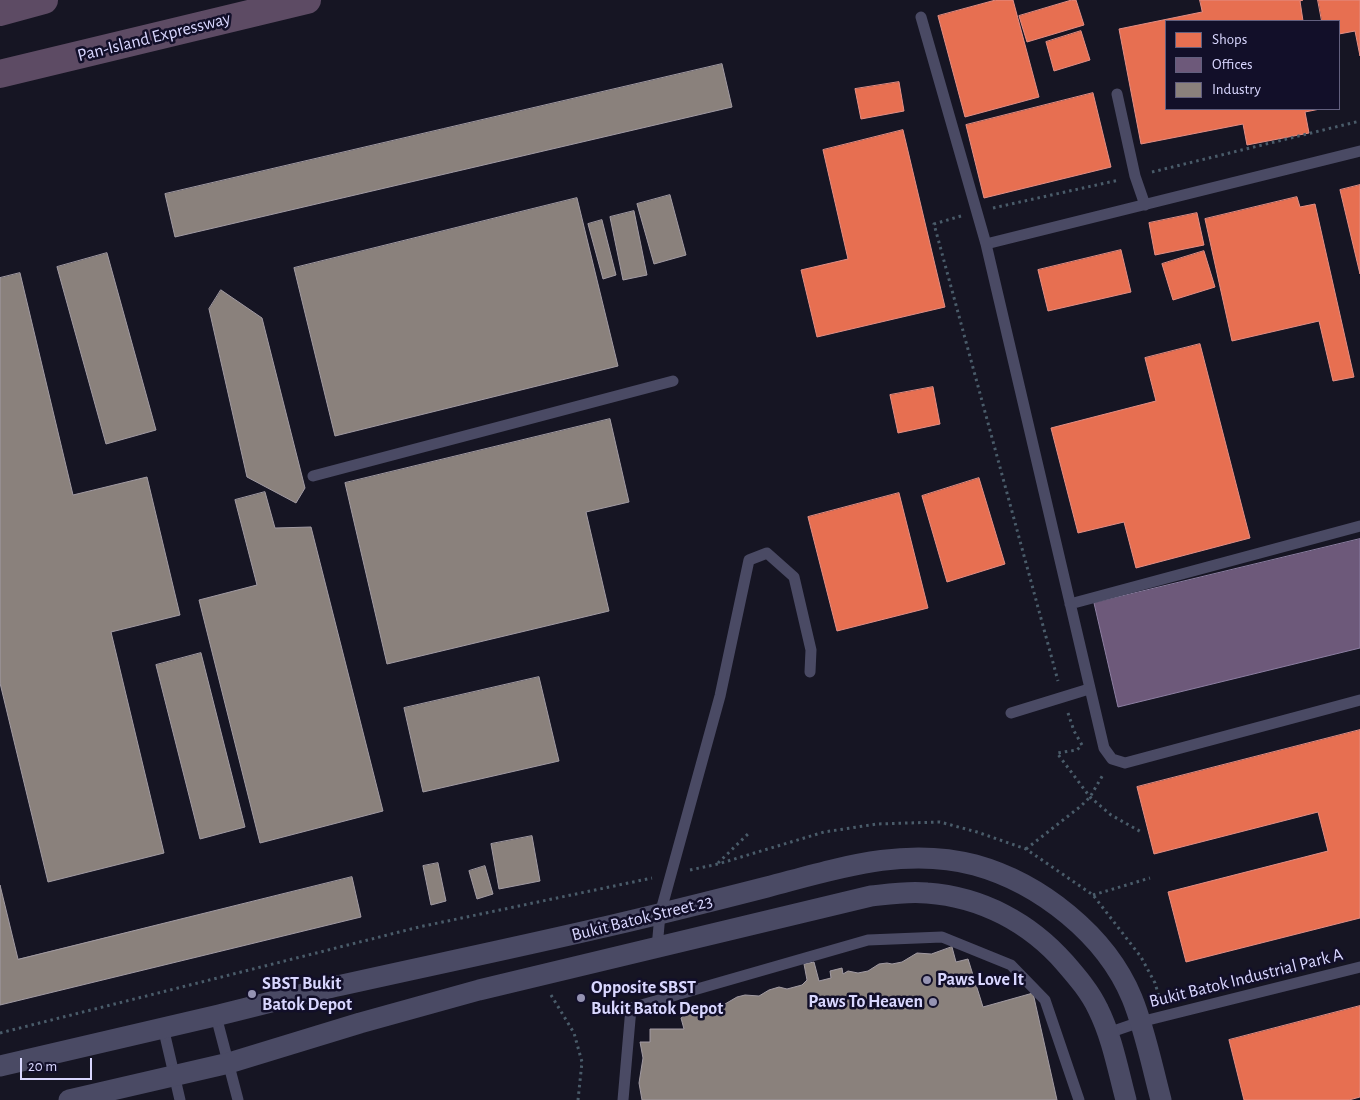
<!DOCTYPE html>
<style>
body{margin:0}
#map{position:relative;width:1360px;height:1100px;overflow:hidden;background:#161523;font-family:"Alegreya Sans",sans-serif}
canvas{display:block}
.legend{position:absolute;left:1165px;top:20px;width:175px;height:90px;box-sizing:border-box;background:#120f29;border:1px solid #625f7f;margin:0;padding:6px 9px;list-style:none;font-size:15px;color:#d9d7ff}
.legend li{display:flex;align-items:center;gap:10px;height:25px}
.legend b{width:25px;border:1px solid #625f7f}
.scale{position:absolute;left:20px;top:1058px;width:72px;height:22px;box-sizing:border-box;border:2px solid #d9d7ff;border-top:0;padding-left:6px;font-size:15px;line-height:18px;white-space:nowrap;color:#d9d7ff;-webkit-text-stroke:4px #120f29;paint-order:stroke}
</style>
<div id="map">
<canvas width="1360" height="1100"></canvas>
<ul class="legend">
<li><b style="height:14px;background:#e76f51"></b>Shops</li>
<li><b style="height:14px;background:#6d597a"></b>Offices</li>
<li><b style="height:14px;background:#8a817c"></b>Industry</li>
</ul>
<div class="scale">20 m</div>
</div>
<script>
const g = document.querySelector('canvas').getContext('2d');
g.lineJoin = 'round';
function paint(path, color) { g.fillStyle = color; g.fill(path, 'evenodd'); }
function stroke(path, color, width, dash) { g.strokeStyle = color; g.lineWidth = width; g.lineCap = dash ? 'butt' : 'round'; g.setLineDash(dash || []); g.stroke(path); }
function drawText(font, color, halo, rows, align = 'center') {
  g.font = font + ' "Alegreya Sans",sans-serif'; g.lineWidth = 5; g.setLineDash([]); g.textBaseline = 'middle'; g.strokeStyle = halo; g.fillStyle = color; for (const [text, x, y, turn = 0] of rows) {
    g.save(); g.translate(x, y); g.rotate((+turn || 0) * Math.PI / 180); g.textAlign = isNaN(turn) ? turn : align; if (halo) g.strokeText(text, 0, 0); g.fillText(text, 0, 0); g.restore();
  }
}
const shops = new Path2D(`
 M 996,0 L 1013,0 L 1039,97 L 965,117 L 938,16 Z
 M 1072,0 L 1076,0 L 1084,25 L 1027,42 L 1019,16 Z
 M 1200,0 L 1303,0 L 1300,1 L 1303,21 L 1166,21 L 1166,109 L 1320,109 L 1305,112 L 1309,133 L 1247,145 L 1243,124 L 1141,144 L 1119,29 L 1202,12 Z
 M 1318,0 L 1360,0 L 1360,56 L 1355,31 L 1339,34 L 1339,21 L 1322,21 Z
 M 1081,31 L 1090,60 L 1054,71 L 1046,42 Z
 M 899,82 L 904,111 L 861,119 L 855,89 Z
 M 1093,93 L 1111,167 L 984,198 L 966,125 Z
 M 903,130 L 945,307 L 817,337 L 801,270 L 848,259 L 823,150 Z
 M 1360,185 L 1360,274 L 1340,190 Z
 M 1297,197 L 1300,207 L 1315,204 L 1354,377 L 1333,381 L 1319,321 L 1232,341 L 1205,219 Z
 M 1197,213 L 1204,245 L 1155,255 L 1149,223 Z
 M 1121,250 L 1131,292 L 1048,311 L 1038,270 Z
 M 1204,251 L 1215,287 L 1173,300 L 1162,264 Z
 M 1200,344 L 1250,538 L 1136,568 L 1124,522 L 1078,533 L 1051,428 L 1156,401 L 1145,358 Z
 M 933,387 L 940,424 L 898,433 L 890,395 Z
 M 979,478 L 1005,564 L 947,582 L 922,496 Z
 M 899,493 L 928,608 L 837,631 L 808,517 Z
 M 1360,730 L 1360,918 L 1186,962 L 1168,892 L 1328,851 L 1318,812 L 1154,854 L 1137,787 Z
 M 1360,1006 L 1360,1097 L 1349,1100 L 1244,1100 L 1229,1040 Z`);
paint(shops, '#e76f51');
stroke(shops, '#e38e85', 1);
const offices = new Path2D(`
 M 1360,539 L 1360,648 L 1118,707 L 1094,603 Z`);
paint(offices, '#6d597a');
stroke(offices, '#8d7fa2', 1);
const industry = new Path2D(`
 M 722,64 L 732,107 L 175,237 L 165,194 Z
 M 670,195 L 686,255 L 654,264 L 637,204 Z
 M 577,198 L 618,366 L 335,436 L 294,268 Z
 M 634,211 L 647,275 L 623,280 L 610,217 Z
 M 602,220 L 616,275 L 603,279 L 588,224 Z
 M 107,253 L 156,430 L 106,444 L 57,267 Z
 M 20,273 L 73,495 L 147,477 L 180,615 L 111,632 L 164,853 L 48,882 L 0,683 L 0,278 Z
 M 221,290 L 262,318 L 305,488 L 296,503 L 247,477 L 209,309 Z
 M 610,419 L 629,502 L 586,512 L 609,611 L 387,664 L 345,483 Z
 M 265,492 L 275,528 L 311,527 L 383,811 L 260,843 L 199,600 L 257,585 L 235,500 Z
 M 201,653 L 245,827 L 200,839 L 156,665 Z
 M 539,677 L 559,761 L 423,792 L 404,708 Z
 M 532,836 L 540,881 L 499,889 L 491,844 Z
 M 438,863 L 446,901 L 431,905 L 423,866 Z
 M 485,866 L 493,894 L 477,899 L 469,871 Z
 M 352,877 L 361,917 L 0,1005 L 0,885 L 18,959 Z
 M 952,947 L 956,962 L 968,959 L 983,1007 L 1033,993 L 1057,1100 L 642,1100 L 639,1083 L 643,1058 L 640,1042 L 650,1042 L 650,1029 L 684,1029 L 681,1018 L 690,1011 L 701,1006 L 725,1004 L 737,997 L 745,995 L 759,996 L 769,990 L 779,987 L 787,989 L 802,985 L 807,980 L 804,964 L 814,962 L 819,981 L 831,978 L 830,971 L 842,968 L 843,974 L 848,971 L 858,973 L 868,971 L 879,964 L 887,963 L 892,964 L 902,962 L 917,953 L 931,954 Z`);
paint(industry, '#8a817c');
stroke(industry, '#a29ba3', 1);
stroke(new Path2D(`
 M 1152,172 L 1360,121
 M 993,208 L 1119,180
 M 961,216 L 934,224 L 1058,681
 M 1068,713 L 1074,731 L 1082,745 L 1077,750 L 1057,753 L 1090,797 L 1111,815 L 1143,833
 M 1026,849 L 1081,806 L 1090,797 L 1104,773
 M 718,863 L 750,832
 M 690,870 L 718,864 L 824,832 L 877,824 L 940,822 L 977,832 L 1026,849 L 1093,895 L 1141,957 L 1155,983 L 1160,1000
 M 1093,895 L 1150,878
 M 551,995 L 574,1033 L 582,1062 L 578,1100
 M 0,1033 L 419,927 L 652,878`), '#4a5c6a', 3, [2.5, 4]);
stroke(new Path2D(`
 M 921,17 L 986,244 L 1104,748 L 1112,759 L 1125,763 L 1360,700
 M 1117,94 L 1135,176 L 1145,205
 M 986,244 L 1360,151
 M 313,476 L 673,381
 M 1070,604 L 1360,526
 M 1011,713 L 1089,689
 M 657,948 L 660,914 L 720,696 L 749,560 L 767,553 L 794,577 L 811,650 L 810,672
 M 216,1016 L 238,1100
 M 163,1027 L 180,1100
 M 1108,1033 L 1140,1022 L 1360,967
 M 623,1100 L 631,1008 L 868,940 L 942,937 L 1011,965 L 1045,1000 L 1079,1100`), '#4a4a64', 11);
stroke(new Path2D(`
 M 0,1066 C 73,1049 146,1032 219,1015 C 260,1005 301,994 342,985 C 432,965 523,946 613,925 C 665,913 716,900 767,887 C 836,869 904,846 975,865 C 1040,883 1106,935 1132,998 C 1145,1030 1152,1066 1161,1100
 M 69,1100 L 229,1063 L 360,1023 L 479,990 L 871,896 C 889,894 908,891 927,893 C 982,897 1030,923 1065,963 C 1078,978 1090,992 1098,1009 C 1112,1037 1118,1070 1126,1100`), '#4a4a64', 21);
stroke(new Path2D(`
 M 0,12 L 44,0
 M 0,74 L 307,0`), '#5d4b64', 28);
for (const [x, y, r, color] of [
 [927,980,5,"#9593b2"],
 [252,994,5,"#9593b2"],
 [581,998,5,"#9593b2"],
 [933,1002,5,"#9593b2"]
]) { const dot = new Path2D(); dot.arc(x, y, r, 0, 2 * Math.PI); g.fillStyle = color; g.fill(dot); stroke(dot, '#120f29', 2); }
drawText('18px', '#d9d7ff', '#120f29', [
 ["Pan-Island Expressway",154,37,-14],
 ["Bukit Batok Street 23",642,918,-14],
 ["Bukit Batok Industrial Park A",1246,978,-14]
]);
drawText('bold 18px', '#d9d7ff', '#120f29', [
 ["Paws Love It",937,980],
 ["SBST Bukit",262,984],
 ["Batok Depot",262,1005],
 ["Opposite SBST",591,988],
 ["Bukit Batok Depot",591,1009],
 ["Paws To Heaven",923,1002,"right"]
], 'left');
</script>
